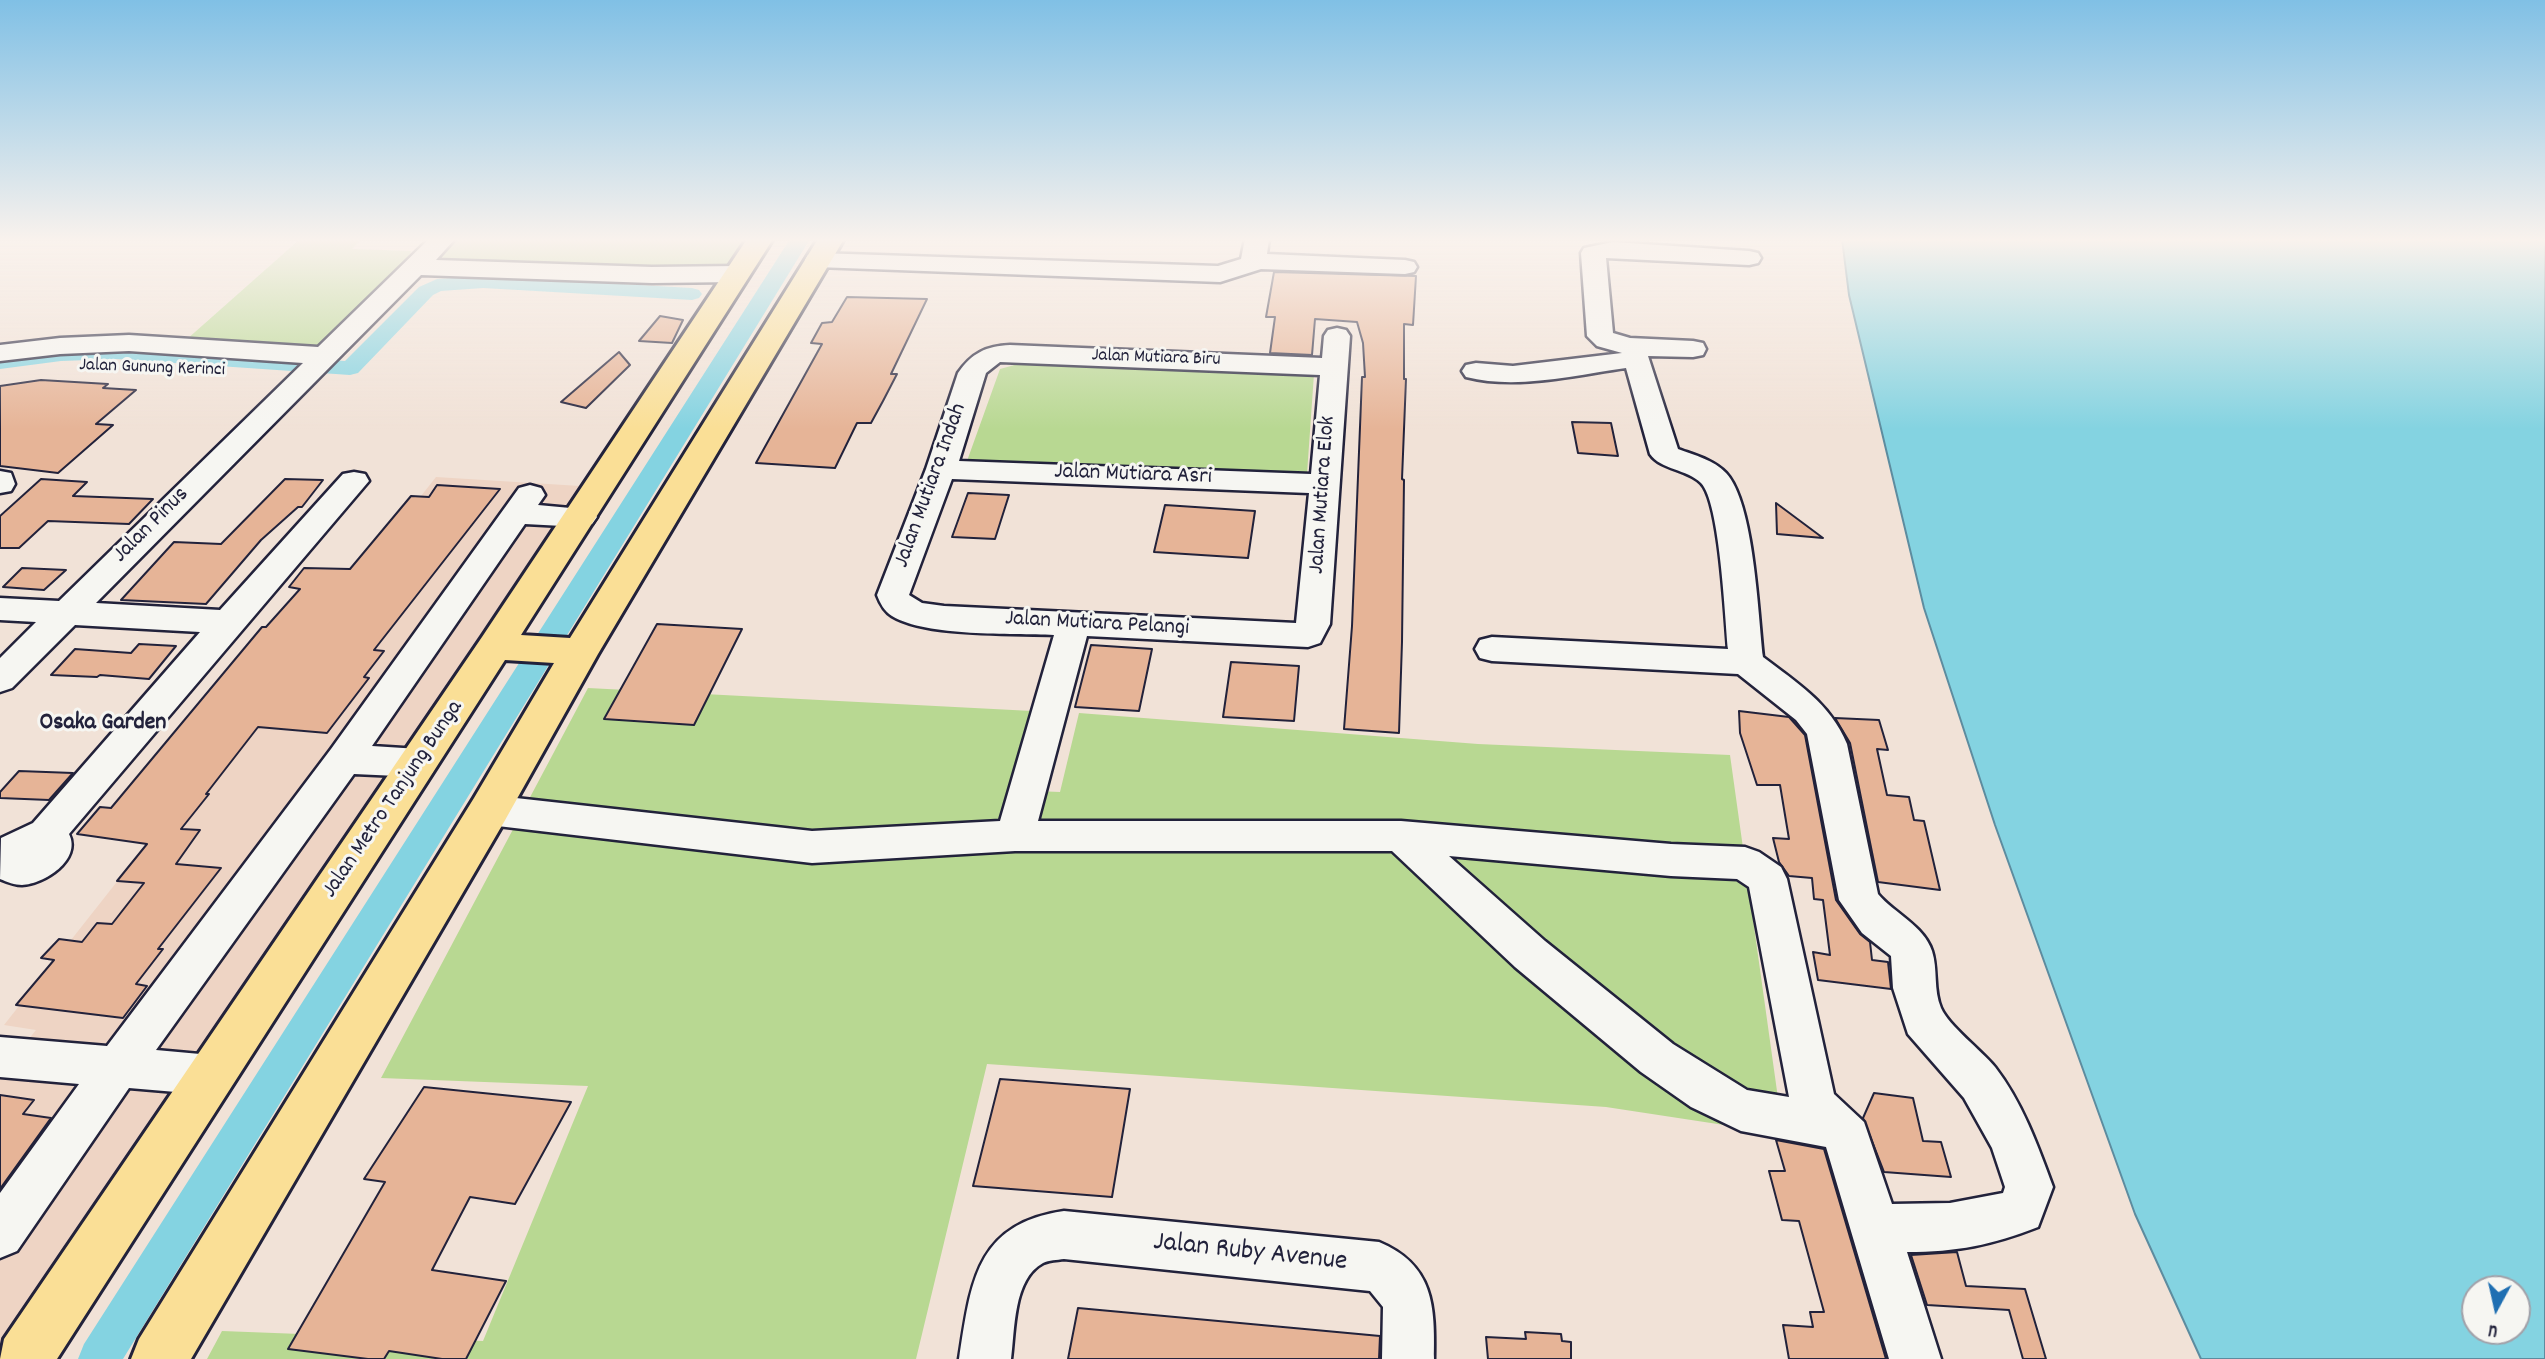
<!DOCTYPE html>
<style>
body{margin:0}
#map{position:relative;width:2545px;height:1359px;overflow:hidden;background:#f1e2d7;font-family:Dekko,sans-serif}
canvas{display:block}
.north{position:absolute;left:2461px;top:1275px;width:70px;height:70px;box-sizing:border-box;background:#f6f6f2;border:2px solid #a1a1a9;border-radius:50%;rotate:188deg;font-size:19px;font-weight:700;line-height:28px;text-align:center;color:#22223b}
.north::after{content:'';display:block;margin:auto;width:24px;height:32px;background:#1f6fb2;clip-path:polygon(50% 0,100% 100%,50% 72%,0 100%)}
</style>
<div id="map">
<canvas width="2545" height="1359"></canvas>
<div class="north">U</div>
</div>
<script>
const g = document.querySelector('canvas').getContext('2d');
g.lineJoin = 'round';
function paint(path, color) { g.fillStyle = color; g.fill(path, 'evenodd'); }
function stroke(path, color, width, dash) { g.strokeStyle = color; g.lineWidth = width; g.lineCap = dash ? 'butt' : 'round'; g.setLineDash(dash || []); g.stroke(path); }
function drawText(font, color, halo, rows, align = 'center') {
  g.font = font + ' Dekko,sans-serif'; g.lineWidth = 6; g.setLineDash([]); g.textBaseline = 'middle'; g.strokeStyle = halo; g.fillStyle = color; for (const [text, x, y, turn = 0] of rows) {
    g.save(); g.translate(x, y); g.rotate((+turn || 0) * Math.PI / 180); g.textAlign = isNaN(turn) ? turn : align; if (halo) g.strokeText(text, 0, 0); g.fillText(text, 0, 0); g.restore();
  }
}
paint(new Path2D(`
 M 436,477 L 580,486 L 0,1349 L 0,1075 L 36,1030 L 4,1025 Z`), '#eed4c4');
paint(new Path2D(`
 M 300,239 L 362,239 L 352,249 L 411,251 L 405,269 L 319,346 L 186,340 Z
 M 450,239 L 745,239 L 727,267 L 699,271 L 424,266 Z
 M 1018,364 L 1314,374 L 1307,474 L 967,461 L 1000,369 Z
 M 588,688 L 1032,711 L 1011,790 L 1060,792 L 1079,713 L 1478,744 L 1730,755 L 1783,1134 L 1606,1107 L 987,1064 L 916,1359 L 207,1359 L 222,1331 L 483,1341 L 588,1086 L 381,1078 Z`), '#b8d892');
const water = new Path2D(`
 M 1842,239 L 2545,239 L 2545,1359 L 2201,1359 L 2135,1214 L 1995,825 L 1924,608 L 1849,295 ZM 2475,1289 L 2517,1289 L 2517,1331 L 2475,1331 Z`);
paint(water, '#84d3e1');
stroke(water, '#5d8c9f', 2);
paint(new Path2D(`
 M 790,239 L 810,239 L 123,1359 L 78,1359 L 84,1344 Z
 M 483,276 L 692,288 L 699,290 L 702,294 L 699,298 L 692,300 L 483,288 L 441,291 L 433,295 L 358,373 L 350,375 L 116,359 L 61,361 L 0,369 L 0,355 L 61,349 L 116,347 L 345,361 L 419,287 L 437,279 Z`), '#84d3e1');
const building = new Path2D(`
 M 1274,272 L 1416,276 L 1413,325 L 1404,324 L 1404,379 L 1406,379 L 1402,479 L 1404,480 L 1402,642 L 1399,733 L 1344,729 L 1352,626 L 1362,377 L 1365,377 L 1363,343 L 1357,322 L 1315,319 L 1312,355 L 1270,353 L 1275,317 L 1266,317 Z
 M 847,297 L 927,299 L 891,374 L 897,374 L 883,401 L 871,423 L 857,423 L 835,468 L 756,463 L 822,344 L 811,343 L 822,323 L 832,322 Z
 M 660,316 L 683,320 L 672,343 L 639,341 Z
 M 619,352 L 630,365 L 586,408 L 561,402 Z
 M 41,380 L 108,384 L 103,388 L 136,390 L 96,424 L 113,425 L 58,473 L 0,466 L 0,386 Z
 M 1572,422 L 1611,423 L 1618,456 L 1578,453 Z
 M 41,479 L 87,482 L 73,496 L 153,499 L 129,524 L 48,521 L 19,548 L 0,548 L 0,516 Z
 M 285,479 L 323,480 L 302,507 L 298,507 L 261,540 L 206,604 L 121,600 L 174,542 L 221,544 Z
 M 437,485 L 500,489 L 374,650 L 384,651 L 364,677 L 369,678 L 327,733 L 258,727 L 206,794 L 209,794 L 181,829 L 200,830 L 176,864 L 221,868 L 158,949 L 163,949 L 136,984 L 147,986 L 123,1018 L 16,1005 L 54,960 L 41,958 L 59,939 L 82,942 L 97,923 L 112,924 L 144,883 L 117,881 L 147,844 L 77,834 L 100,807 L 111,808 L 262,627 L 266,627 L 300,589 L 289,587 L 304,568 L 350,569 L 411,496 L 429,497 Z
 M 968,493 L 1009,495 L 995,539 L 952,537 Z
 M 1776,503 L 1823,538 L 1777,534 Z
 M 1165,505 L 1255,511 L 1248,558 L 1154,552 Z
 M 22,568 L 66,570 L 44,590 L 3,587 Z
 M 657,624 L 742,629 L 694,725 L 604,719 Z
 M 139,644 L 176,646 L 149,679 L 100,675 L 97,677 L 51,675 L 75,649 L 131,653 Z
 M 1091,645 L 1152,649 L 1139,711 L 1075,707 Z
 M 1231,662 L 1299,666 L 1294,721 L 1223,717 Z
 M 1739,711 L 1789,717 L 1805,735 L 1836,900 L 1860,934 L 1870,942 L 1872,960 L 1888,962 L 1891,989 L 1818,980 L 1813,952 L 1830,955 L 1823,900 L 1814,899 L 1812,878 L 1789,876 L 1779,862 L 1773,838 L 1789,839 L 1780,785 L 1757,785 L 1740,733 Z
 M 1835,718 L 1879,720 L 1888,750 L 1877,749 L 1887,795 L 1909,797 L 1914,820 L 1924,821 L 1940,890 L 1878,882 L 1850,743 Z
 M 19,771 L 73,773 L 49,800 L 0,798 L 0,792 Z
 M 1000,1079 L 1130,1089 L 1112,1197 L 973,1186 Z
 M 424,1087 L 571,1102 L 515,1204 L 470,1197 L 432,1270 L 506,1281 L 466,1359 L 442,1359 L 389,1351 L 384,1359 L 368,1359 L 288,1349 L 385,1182 L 364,1179 Z
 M 1874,1093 L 1913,1098 L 1923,1141 L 1941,1142 L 1951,1177 L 1884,1172 L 1863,1118 Z
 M 0,1095 L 34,1100 L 23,1114 L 51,1118 L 0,1189 Z
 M 1776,1140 L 1824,1149 L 1886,1359 L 1789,1359 L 1783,1325 L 1813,1327 L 1810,1312 L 1824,1312 L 1799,1221 L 1782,1220 L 1769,1171 L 1785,1171 Z
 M 1957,1252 L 1966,1286 L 2025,1289 L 2046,1359 L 2023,1359 L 2009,1310 L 1927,1305 L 1911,1255 Z
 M 1078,1308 L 1380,1336 L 1379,1359 L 1068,1359 Z
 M 1525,1332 L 1561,1334 L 1562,1341 L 1571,1342 L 1571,1359 L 1488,1359 L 1486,1337 L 1526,1339 Z`);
paint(building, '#e6b497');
stroke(building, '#22223b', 2);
const minor = new Path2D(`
 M 429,239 L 455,239 L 436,260 L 652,267 L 736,266 L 745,269 L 749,274 L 745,279 L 736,282 L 652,283 L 421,275 L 96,603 L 220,610 L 343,474 L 354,472 L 365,474 L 369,481 L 69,834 C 82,860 44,884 22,885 C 15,885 7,882 0,879 L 1,838 L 33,823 L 200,632 L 75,625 L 12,688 L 0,692 L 0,658 L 36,622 L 0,620 L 0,598 L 59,601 L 303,363 L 129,351 L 60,354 L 0,361 L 0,345 L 60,338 L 129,335 L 318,347 Z
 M 1245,239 L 1269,239 L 1267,254 L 1405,260 L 1414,262 L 1417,267 L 1414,272 L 1405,274 L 1261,269 L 1220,282 L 817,267 L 808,265 L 805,260 L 808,255 L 817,253 L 1218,266 L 1241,259 Z
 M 1613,242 L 1749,251 L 1758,253 L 1761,258 L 1758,263 L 1749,265 L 1606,258 L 1613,333 L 1630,338 L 1693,341 L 1703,343 L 1706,349 L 1703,355 L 1693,357 L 1648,356 L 1678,449 C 1694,455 1714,460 1726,473 C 1754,503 1758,614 1763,657 C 1797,683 1830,703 1847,744 L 1878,894 C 1894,913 1924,926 1932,951 C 1938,969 1933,990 1941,1008 C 1949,1026 1981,1050 1995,1067 C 2022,1102 2038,1146 2053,1187 L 2038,1227 C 1992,1245 1957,1252 1907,1252 L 1941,1359 L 1889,1359 L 1826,1147 L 1741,1131 L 1691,1107 L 1641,1072 L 1515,967 L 1392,851 L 1015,851 L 812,863 L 489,825 L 475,821 L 470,810 L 475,799 L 489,795 L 812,831 L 1000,821 L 1054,635 C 1012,633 927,637 892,616 C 884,611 880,603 877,595 L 926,469 L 958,373 C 972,353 986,346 1010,345 L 1322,358 L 1324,336 L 1328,330 L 1337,328 L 1346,330 L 1350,336 L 1330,624 L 1320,643 L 1308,647 L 1087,636 L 1038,821 L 1401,821 L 1671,844 L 1745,847 L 1759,852 L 1781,867 L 1787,879 L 1834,1094 L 1864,1122 L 1892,1204 L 1950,1203 L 2003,1193 L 2005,1187 L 1992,1148 L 1964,1098 L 1908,1034 L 1893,988 L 1891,956 L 1862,933 L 1839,900 L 1807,734 L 1796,720 L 1738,674 L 1492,661 L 1480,658 L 1475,649 L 1480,640 L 1492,637 L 1728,649 C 1725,618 1720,502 1701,483 C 1687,469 1661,470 1650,454 L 1626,368 C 1575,375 1517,390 1466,377 L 1462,371 L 1466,365 L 1476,363 L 1513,366 L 1622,353 L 1597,346 L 1587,336 L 1581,253 L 1584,248 ZM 1000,362 L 1320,375 L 1311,474 L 959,461 L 986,373 ZM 952,479 L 1309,493 L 1296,623 L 944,606 L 922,603 L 909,595 ZM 1449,856 L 1671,876 L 1737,879 L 1749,887 L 1789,1097 L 1747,1090 L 1673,1044 L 1545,941 Z
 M 0,471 L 11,473 L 15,484 L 11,491 L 0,493 Z
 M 530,485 L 541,488 L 545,495 L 538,505 L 592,510 L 597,517 L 592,524 L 581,527 L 525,524 L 372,746 L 419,749 L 432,753 L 438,763 L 432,773 L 419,777 L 354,774 L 156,1050 L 211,1055 L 227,1061 L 233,1075 L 227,1089 L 211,1095 L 129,1088 L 17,1251 L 0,1258 L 0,1193 L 79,1084 L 0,1077 L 0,1037 L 107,1046 L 331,749 L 519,488 Z
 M 1064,1211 L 1379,1242 C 1434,1265 1435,1306 1434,1359 L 1382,1359 L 1383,1307 L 1370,1291 L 1064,1259 C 1057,1260 1049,1260 1043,1263 C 1013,1279 1015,1330 1011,1359 L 959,1359 C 971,1283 975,1224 1064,1211 Z`);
const major = new Path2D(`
 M 747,239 L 773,239 L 521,635 L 570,638 L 818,239 L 844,239 L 598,654 L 504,822 L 191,1359 L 131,1359 L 139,1339 L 474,798 L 554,663 L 505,660 L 57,1359 L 0,1359 L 4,1339 L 482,637 Z`);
stroke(minor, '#22223b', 5);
stroke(major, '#22223b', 6);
paint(minor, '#f6f6f2');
paint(major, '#fadf96');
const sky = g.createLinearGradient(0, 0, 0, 429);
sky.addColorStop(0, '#80c0e5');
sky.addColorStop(0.56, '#f9f2ed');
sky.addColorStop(1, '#f9f2ed00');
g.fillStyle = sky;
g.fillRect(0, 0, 2545, 429);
drawText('19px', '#22223b', '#f6f6f2', [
 ["Jalan Mutiara Biru",1156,359,2],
 ["Jalan Gunung Kerinci",152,369,2]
]);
drawText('23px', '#22223b', '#f6f6f2', [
 ["Jalan Mutiara Asri",1133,476,2],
 ["Jalan Mutiara Indah",932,486,-70],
 ["Jalan Mutiara Elok",1324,495,-86],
 ["Jalan Pinus",152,526,-45],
 ["Jalan Mutiara Pelangi",1097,625,3],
 ["Jalan Metro Tanjung Bunga",394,800,-56]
]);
drawText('bold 24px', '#22223b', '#f6f6f2', [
 ["Osaka Garden",103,725]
]);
drawText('28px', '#22223b', '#f6f6f2', [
 ["Jalan Ruby Avenue",1250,1254,6]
]);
</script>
